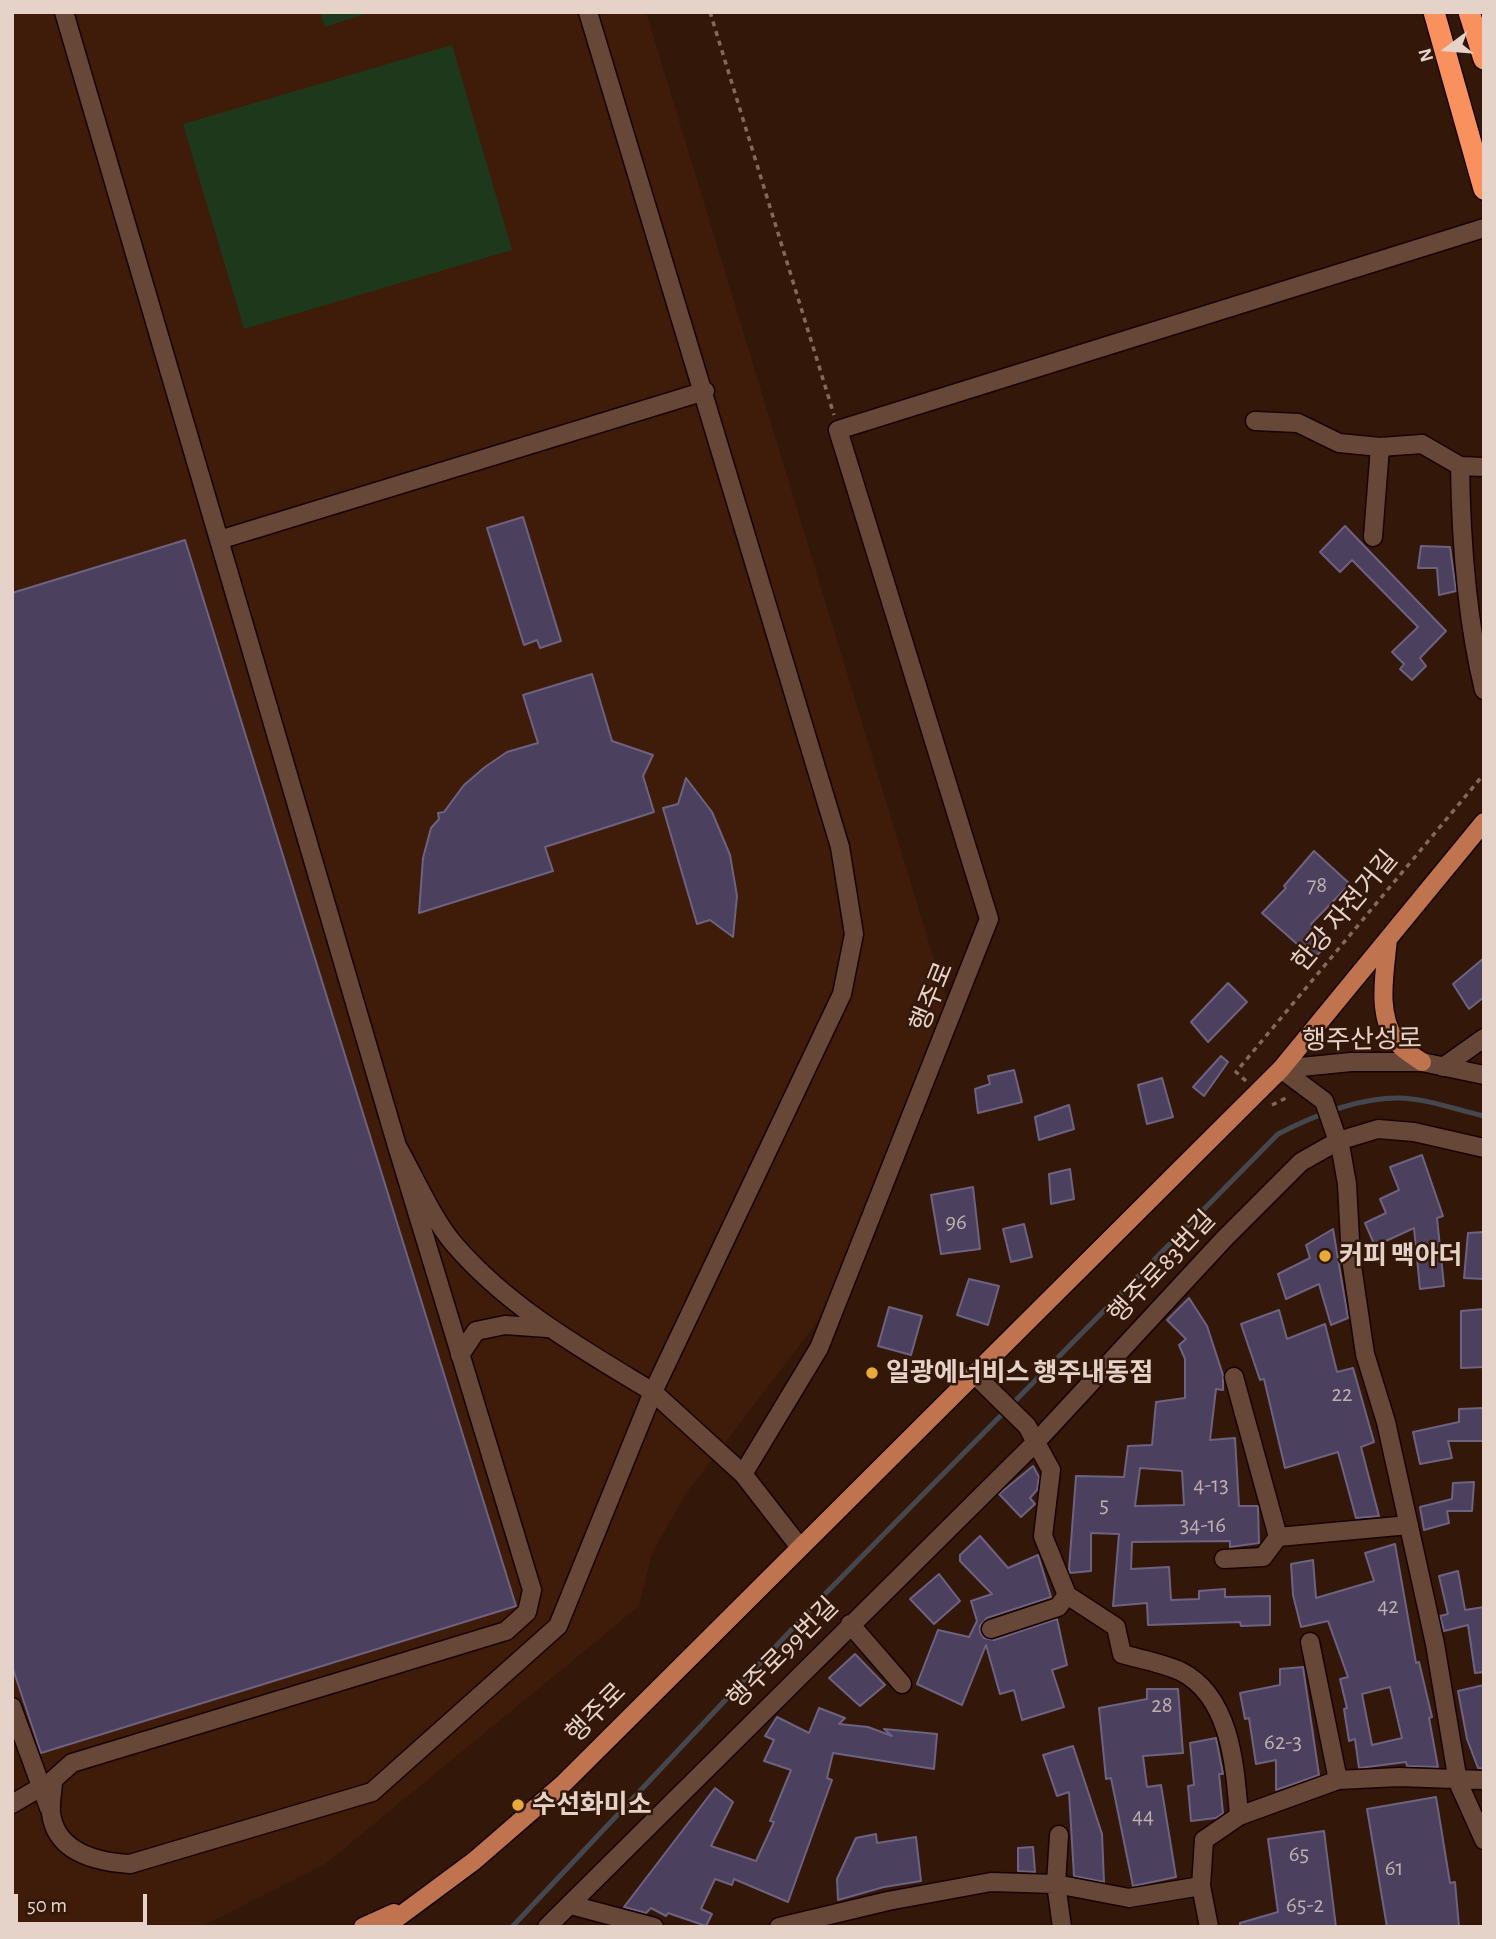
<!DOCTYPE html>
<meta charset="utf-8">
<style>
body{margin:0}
#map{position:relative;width:1496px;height:1939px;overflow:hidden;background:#331809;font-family:"Alegreya Sans",sans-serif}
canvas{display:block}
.frame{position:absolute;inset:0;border:14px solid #e5d2c9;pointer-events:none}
.north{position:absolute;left:1412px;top:14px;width:70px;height:70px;-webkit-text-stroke:5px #331809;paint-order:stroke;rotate:254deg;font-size:19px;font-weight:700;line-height:28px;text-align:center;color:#e5d2c9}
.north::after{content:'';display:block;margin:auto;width:24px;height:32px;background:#e5d2c9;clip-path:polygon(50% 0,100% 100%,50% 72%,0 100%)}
.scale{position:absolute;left:14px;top:1894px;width:133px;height:32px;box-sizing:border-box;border:4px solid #e5d2c9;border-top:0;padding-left:9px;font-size:21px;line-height:24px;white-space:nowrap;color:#e5d2c9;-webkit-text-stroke:5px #331809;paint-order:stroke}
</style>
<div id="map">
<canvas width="1496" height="1939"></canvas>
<div class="frame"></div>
<div class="north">N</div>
<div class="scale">50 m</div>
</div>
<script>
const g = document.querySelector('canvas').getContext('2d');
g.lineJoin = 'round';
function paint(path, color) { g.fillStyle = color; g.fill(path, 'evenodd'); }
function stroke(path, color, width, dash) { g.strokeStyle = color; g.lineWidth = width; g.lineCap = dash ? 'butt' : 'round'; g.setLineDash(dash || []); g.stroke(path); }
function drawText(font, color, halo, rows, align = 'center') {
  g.font = font + ' "Alegreya Sans","Noto Sans KR",sans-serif'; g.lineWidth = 5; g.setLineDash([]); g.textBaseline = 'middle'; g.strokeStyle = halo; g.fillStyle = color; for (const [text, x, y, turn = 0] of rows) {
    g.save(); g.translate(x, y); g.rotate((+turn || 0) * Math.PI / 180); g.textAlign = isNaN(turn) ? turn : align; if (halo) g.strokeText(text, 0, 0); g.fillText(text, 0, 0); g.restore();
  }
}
paint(new Path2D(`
 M 12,12 L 646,12 L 946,999 L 834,1300 L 685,1495 L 652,1553 L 639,1606 L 325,1864 L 200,1927 L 12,1927 Z`), '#3e1c09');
paint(new Path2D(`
 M 320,12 L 371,12 L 325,27 Z
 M 452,45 L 512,250 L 244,329 L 183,124 Z`), '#1e381b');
stroke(new Path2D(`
 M 512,1927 L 826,1593 L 1278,1134 C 1313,1116 1357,1098 1398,1098 C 1425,1098 1457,1110 1484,1116`), '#45474f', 5);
const building = new Path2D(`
 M 523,517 L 561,641 L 540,648 L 537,640 L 524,645 L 487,528 Z
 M 1345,526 L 1446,631 L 1420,658 L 1426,666 L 1412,680 L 1400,669 L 1404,664 L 1392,652 L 1418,627 L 1352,560 L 1340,572 L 1320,552 Z
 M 185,540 L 516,1606 L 41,1753 L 12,1666 L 12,593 Z
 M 1421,546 L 1450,547 L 1456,591 L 1439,595 L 1437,568 L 1418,568 Z
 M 592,674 L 612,741 L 653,755 L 643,776 L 654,812 L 545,847 L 553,871 L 419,913 L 423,858 L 431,828 L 439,819 L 438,813 L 444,812 L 464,785 L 485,767 L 507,752 L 538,743 L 523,695 Z
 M 686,778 L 712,812 L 730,855 L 737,896 L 733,937 L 710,920 L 697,924 L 663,808 L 678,804 Z
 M 1314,851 L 1350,884 L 1311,924 L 1329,941 L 1314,959 L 1262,913 L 1286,888 L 1284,886 Z
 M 1484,958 L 1484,997 L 1469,1009 L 1453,984 Z
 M 1228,983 L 1247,1002 L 1208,1042 L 1191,1022 Z
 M 1221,1056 L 1228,1062 L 1204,1096 L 1193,1087 Z
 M 1014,1070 L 1022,1102 L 978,1113 L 975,1089 L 990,1084 L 988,1076 Z
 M 1162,1078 L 1173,1117 L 1147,1124 L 1138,1085 Z
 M 1069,1105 L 1074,1129 L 1039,1140 L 1035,1117 Z
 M 1422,1155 L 1443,1216 L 1437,1218 L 1444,1286 L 1420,1289 L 1414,1228 L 1375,1246 L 1365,1223 L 1386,1213 L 1380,1199 L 1399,1190 L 1390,1167 Z
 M 1070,1169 L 1074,1199 L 1051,1204 L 1049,1174 Z
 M 973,1187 L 980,1249 L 941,1254 L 931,1195 Z
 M 1024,1224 L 1032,1257 L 1011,1262 L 1003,1229 Z
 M 1333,1229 L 1348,1318 L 1331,1325 L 1319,1284 L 1286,1299 L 1278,1274 L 1310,1258 L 1306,1245 Z
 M 1484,1232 L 1484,1279 L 1464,1278 L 1468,1233 Z
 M 969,1279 L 999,1286 L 988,1325 L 957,1315 Z
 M 1189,1298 L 1207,1326 L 1223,1375 L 1223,1390 L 1216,1389 L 1210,1440 L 1235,1438 L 1239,1506 L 1258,1506 L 1259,1543 L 1230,1547 L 1230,1541 L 1132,1542 L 1131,1569 L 1169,1567 L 1171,1600 L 1199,1599 L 1199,1591 L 1225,1589 L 1225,1597 L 1270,1596 L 1270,1625 L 1241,1626 L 1240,1622 L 1148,1625 L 1147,1603 L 1113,1606 L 1119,1534 L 1091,1533 L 1091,1571 L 1070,1573 L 1069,1569 L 1076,1476 L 1124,1477 L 1128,1446 L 1152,1445 L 1156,1402 L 1185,1398 L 1185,1359 L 1179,1345 L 1186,1339 L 1167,1320 ZM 1140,1468 L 1182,1471 L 1184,1505 L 1135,1506 Z
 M 889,1307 L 922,1316 L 911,1355 L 878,1346 Z
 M 1484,1309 L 1484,1367 L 1461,1368 L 1461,1311 Z
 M 1279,1310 L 1287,1339 L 1325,1324 L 1337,1372 L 1353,1368 L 1374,1442 L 1361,1447 L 1379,1516 L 1356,1518 L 1338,1452 L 1285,1468 L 1264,1379 L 1260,1380 L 1241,1324 Z
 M 1484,1408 L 1484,1441 L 1448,1441 L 1452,1458 L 1420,1464 L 1413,1432 L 1459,1422 L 1459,1409 Z
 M 1033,1466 L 1039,1477 L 1037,1490 L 1030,1498 L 1035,1504 L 1021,1517 L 999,1494 Z
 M 1474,1482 L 1472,1511 L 1447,1511 L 1449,1523 L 1424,1530 L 1420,1507 L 1452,1499 L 1453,1483 Z
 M 980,1536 L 1008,1568 L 1038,1555 L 1051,1597 L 987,1618 L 980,1626 L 980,1632 L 984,1638 L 994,1640 L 1057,1619 L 1067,1665 L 1052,1670 L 1064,1707 L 1022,1720 L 1014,1690 L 1000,1694 L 986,1645 L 962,1705 L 917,1684 L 938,1630 L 969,1637 L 977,1621 L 971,1601 L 992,1594 L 960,1561 L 960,1555 Z
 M 1395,1544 L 1416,1663 L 1419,1662 L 1432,1717 L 1429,1718 L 1438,1767 L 1407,1766 L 1406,1762 L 1359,1768 L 1355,1739 L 1349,1741 L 1344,1709 L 1347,1708 L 1340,1679 L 1348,1677 L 1328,1621 L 1301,1627 L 1293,1595 L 1291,1564 L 1313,1560 L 1316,1598 L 1374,1581 L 1365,1553 ZM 1390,1687 L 1402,1738 L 1372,1745 L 1362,1694 Z
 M 1458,1571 L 1465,1610 L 1484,1607 L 1484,1672 L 1475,1673 L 1468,1625 L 1444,1631 L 1440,1616 L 1448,1614 L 1439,1576 Z
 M 939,1574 L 960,1601 L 934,1624 L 910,1599 Z
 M 855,1654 L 885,1685 L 860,1706 L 829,1678 Z
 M 1303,1667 L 1319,1775 L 1276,1790 L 1276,1760 L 1256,1764 L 1249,1718 L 1245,1719 L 1240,1693 L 1280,1685 L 1280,1669 Z
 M 1484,1685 L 1484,1769 L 1478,1768 L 1467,1739 L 1458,1691 Z
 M 1147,1689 L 1178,1689 L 1183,1753 L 1143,1756 L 1147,1787 L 1161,1785 L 1176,1877 L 1133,1886 L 1111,1778 L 1106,1779 L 1099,1708 L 1147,1699 Z
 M 819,1708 L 845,1718 L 839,1724 L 868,1727 L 892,1736 L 884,1729 L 937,1734 L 934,1769 L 833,1753 L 827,1778 L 832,1780 L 788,1902 L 734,1879 L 732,1885 L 715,1879 L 701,1909 L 712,1914 L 706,1926 L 668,1913 L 666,1916 L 651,1908 L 646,1913 L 624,1907 L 715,1788 L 733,1802 L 711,1846 L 756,1861 L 774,1822 L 770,1821 L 791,1770 L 764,1761 L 774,1740 L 765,1736 L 777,1717 L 809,1733 Z
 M 1216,1738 L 1223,1774 L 1219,1774 L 1223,1813 L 1216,1818 L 1191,1821 L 1188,1786 L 1194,1785 L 1190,1743 Z
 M 1073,1746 L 1102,1834 L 1104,1882 L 1074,1876 L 1069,1792 L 1057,1796 L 1043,1755 Z
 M 1436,1797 L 1450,1883 L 1455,1882 L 1459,1927 L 1387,1927 L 1367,1809 Z
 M 1324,1831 L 1336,1927 L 1240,1927 L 1240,1923 L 1278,1912 L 1268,1839 Z
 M 876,1834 L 877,1843 L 916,1837 L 921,1881 L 884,1887 L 838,1900 L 837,1879 L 856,1838 Z
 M 1033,1847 L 1035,1872 L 1018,1871 L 1018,1848 Z`);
paint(building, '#4b405d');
stroke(building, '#6d6281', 2);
const minor = new Path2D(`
 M 64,12 L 397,1146 C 414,1176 432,1218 454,1244 C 509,1308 582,1349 653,1392 L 558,1626 L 372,1792 L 130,1864 C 97,1862 56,1853 51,1813 C 50,1802 53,1790 53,1780 L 72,1763 L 506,1631 L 527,1612 L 532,1590 L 397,1146
 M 588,12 L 840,847 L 854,934 L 842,994 L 653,1392 L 743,1474
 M 1255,421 L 1298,423 L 1339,443 L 1380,447
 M 1460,466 C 1461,541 1466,617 1484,690
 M 1373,537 L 1380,447 L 1422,444 L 1460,466 L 1484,467
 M 219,540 L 705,391
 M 1443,1067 L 1484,1038
 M 1281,1069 L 1324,1101 L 1341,1150 L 1347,1184 L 1351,1259 L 1365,1354 L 1386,1422 L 1435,1644 L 1458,1782 L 1484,1840
 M 1281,1069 L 1351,1062 L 1422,1062 L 1484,1075
 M 460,1355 L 476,1331 L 505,1325 L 547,1328
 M 973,1373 L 1027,1426 L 1051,1470 L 1043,1536 L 1067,1595 L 1116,1627 L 1122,1654 C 1140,1659 1162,1663 1180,1671 C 1231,1696 1235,1767 1239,1816 L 1204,1840 L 1201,1886 L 1209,1927
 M 1234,1377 L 1278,1537
 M 799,1546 L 743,1474 L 819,1348 L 989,919 L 838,430 L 1484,228
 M 1224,1559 L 1263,1557 L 1278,1537 L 1409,1525
 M 850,1624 L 902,1684
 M 991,1629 L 1058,1607 L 1067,1595
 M 1310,1642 L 1338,1780
 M 12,1707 L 49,1808
 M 12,1804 L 41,1787
 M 1239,1816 L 1338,1780 L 1399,1777 L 1484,1780
 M 1059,1835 L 1056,1884 L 1062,1927
 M 571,1905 L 654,1927
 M 547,1927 L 1036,1442 L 1224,1239 L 1301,1162 L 1338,1141 L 1378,1129 L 1414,1132 L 1484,1148
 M 779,1927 L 888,1901 L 991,1882 L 1056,1884 L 1129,1898 L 1201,1886`);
const major = new Path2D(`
 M 1388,939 C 1385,972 1376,1013 1396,1041 C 1402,1050 1414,1056 1422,1062
 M 363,1927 L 394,1913
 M 385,1927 L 474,1861 L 564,1783 L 1281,1069 L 1484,822`);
const highway = new Path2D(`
 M 1434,12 L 1484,189
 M 1469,12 L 1484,59`);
stroke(minor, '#190300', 21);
stroke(major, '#190300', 21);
stroke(highway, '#190300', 24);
stroke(new Path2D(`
 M 710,12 L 834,415
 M 1246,1081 L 1236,1072 L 1484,774
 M 1272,1105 L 1290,1096`), '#816a5d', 3.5, [5, 5]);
stroke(minor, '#674838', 18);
stroke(major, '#bf744f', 18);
stroke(highway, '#f9915f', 21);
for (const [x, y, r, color] of [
 [1325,1256,7,"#e8ab37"],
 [872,1373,7,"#e8ab37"],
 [518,1805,7,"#e8ab37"]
]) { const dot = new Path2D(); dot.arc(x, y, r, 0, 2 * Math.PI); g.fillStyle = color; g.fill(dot); stroke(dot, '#331809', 2.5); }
drawText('23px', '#beaeae', null, [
 ["78",1317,885],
 ["96",956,1222],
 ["22",1342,1394],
 ["4-13",1211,1485],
 ["5",1104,1505],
 ["34-16",1203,1525],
 ["42",1388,1606],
 ["28",1162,1705],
 ["62-3",1283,1742],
 ["44",1143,1816],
 ["65",1299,1854],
 ["61",1394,1868],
 ["65-2",1305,1905]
]);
drawText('26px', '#e5d2c9', '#331809', [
 ["한강 자전거길",1345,911,-50],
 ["행주로",932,997,-68],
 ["행주산성로",1362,1040,-1],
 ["행주로83번길",1162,1267,-47],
 ["행주로99번길",783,1653,-45],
 ["행주로",596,1713,-45]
]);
drawText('bold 26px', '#e5d2c9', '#331809', [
 ["커피 맥아더",1339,1256],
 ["일광에너비스 행주내동점",886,1373],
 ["수선화미소",532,1805]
], 'left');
</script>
